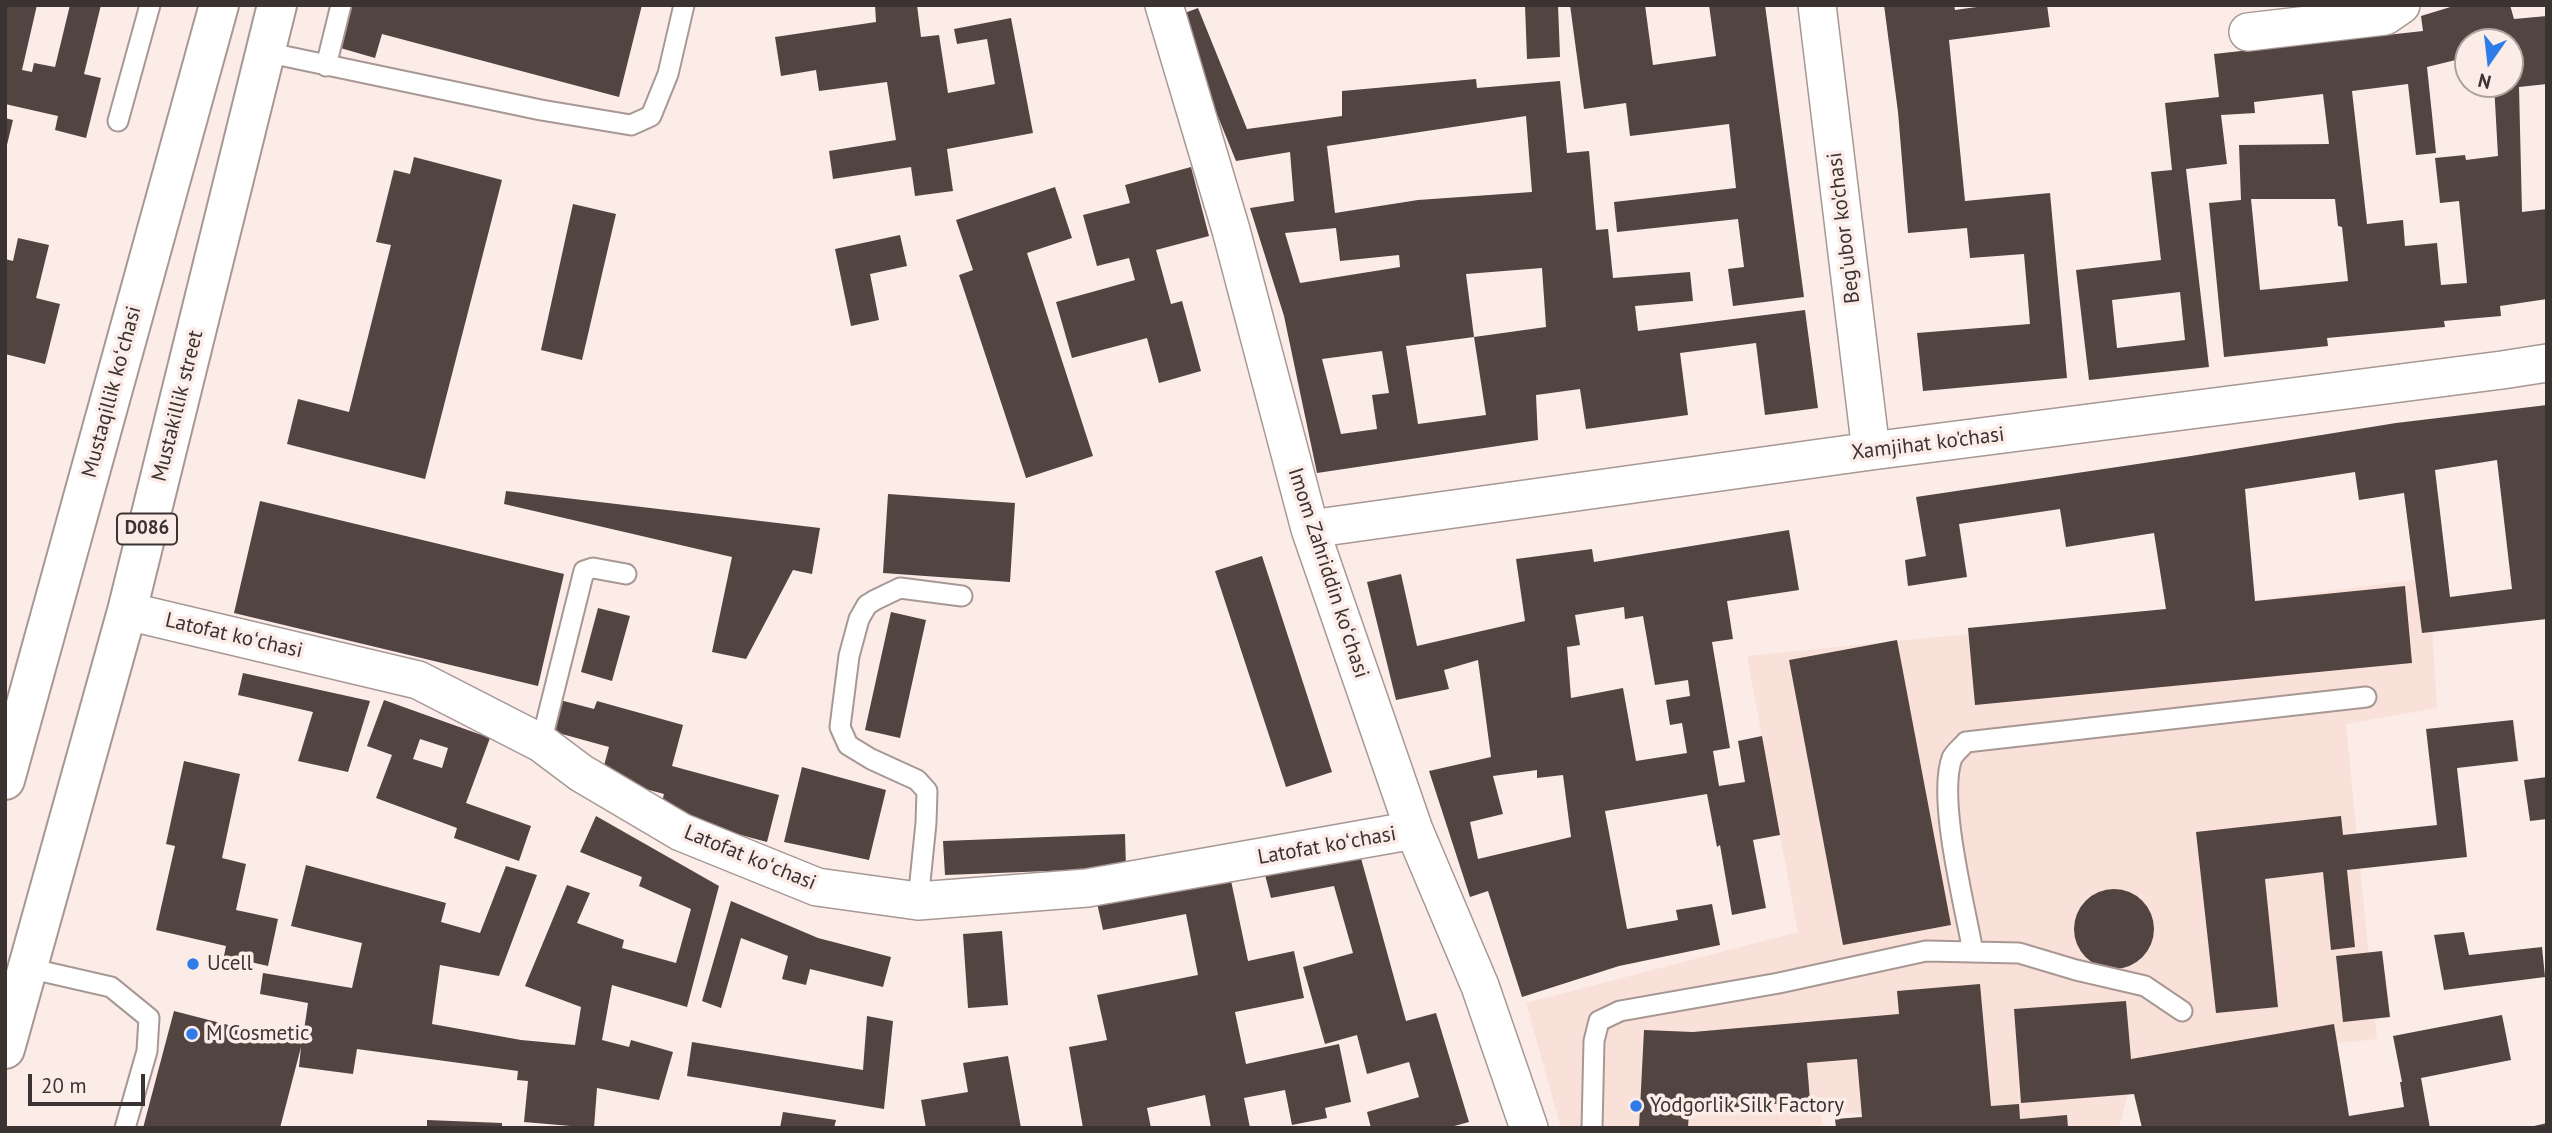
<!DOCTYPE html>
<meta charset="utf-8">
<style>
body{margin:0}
#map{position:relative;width:2552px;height:1133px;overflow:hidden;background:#fcece7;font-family:"PT Sans",sans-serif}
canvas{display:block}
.frame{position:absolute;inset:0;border:7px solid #3a3332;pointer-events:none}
.north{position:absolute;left:2454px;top:28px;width:70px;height:70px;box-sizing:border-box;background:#fcece7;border:2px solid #aea29f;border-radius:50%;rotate:194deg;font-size:19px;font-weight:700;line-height:28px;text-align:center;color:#3a3332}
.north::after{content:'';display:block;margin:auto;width:24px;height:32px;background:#2f7ce8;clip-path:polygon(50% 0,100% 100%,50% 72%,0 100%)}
.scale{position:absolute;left:28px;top:1074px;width:117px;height:32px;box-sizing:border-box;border:4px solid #3a3332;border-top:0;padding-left:9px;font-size:21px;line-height:24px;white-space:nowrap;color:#3a3332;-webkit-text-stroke:5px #fcece7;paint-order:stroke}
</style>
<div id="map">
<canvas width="2552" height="1133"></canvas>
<div class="frame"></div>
<div class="north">N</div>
<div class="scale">20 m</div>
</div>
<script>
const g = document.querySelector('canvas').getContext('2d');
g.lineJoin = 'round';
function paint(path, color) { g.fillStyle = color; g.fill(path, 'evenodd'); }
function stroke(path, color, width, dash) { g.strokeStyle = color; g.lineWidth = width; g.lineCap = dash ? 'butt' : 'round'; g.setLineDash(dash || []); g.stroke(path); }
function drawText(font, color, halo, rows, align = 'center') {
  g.font = font + ' "PT Sans",sans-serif'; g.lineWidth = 7; g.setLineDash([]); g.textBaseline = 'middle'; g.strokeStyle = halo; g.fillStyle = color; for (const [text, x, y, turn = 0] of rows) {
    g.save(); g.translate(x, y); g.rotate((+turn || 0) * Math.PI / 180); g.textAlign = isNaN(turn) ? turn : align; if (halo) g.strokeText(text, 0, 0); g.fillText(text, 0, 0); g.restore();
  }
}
paint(new Path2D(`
 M 2429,578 L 2437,708 L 2346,724 L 2377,1039 L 2135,1065 L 2119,1128 L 1961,1128 L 1820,1109 L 1823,1128 L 1561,1128 L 1526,1003 L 1798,932 L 1747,656 L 2110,620 Z`), '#f9e0d9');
paint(new Path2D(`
 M 5,5 L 37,5 L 22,70 L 32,72 L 34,63 L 55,67 L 70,5 L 101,5 L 84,74 L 101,78 L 86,138 L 55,130 L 58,116 L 5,104 Z
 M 348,5 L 642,5 L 619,97 L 382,34 L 375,58 L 337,47 Z
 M 875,5 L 917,5 L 921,37 L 939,35 L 948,93 L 995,84 L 987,39 L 957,44 L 954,29 L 1011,18 L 1033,133 L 947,149 L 953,191 L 915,196 L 911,167 L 833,179 L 829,151 L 896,140 L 887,82 L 819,91 L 816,70 L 781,76 L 775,37 L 876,22 Z
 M 1525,5 L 1558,5 L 1560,57 L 1527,59 Z
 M 1570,5 L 1645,5 L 1653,65 L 1716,56 L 1709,5 L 1765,5 L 1804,297 L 1733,306 L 1728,269 L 1744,267 L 1738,219 L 1617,232 L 1614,202 L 1736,188 L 1729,124 L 1630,136 L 1626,103 L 1584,109 Z
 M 1884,5 L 1954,5 L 1955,10 L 1991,5 L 2047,5 L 2050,27 L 1949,40 L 1965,201 L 2050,193 L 2067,378 L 1923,391 L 1917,333 L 2030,324 L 2024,254 L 1970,258 L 1967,228 L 1908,233 L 1898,112 Z
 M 2457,5 L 2510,5 L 2514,19 L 2547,16 L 2547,84 L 2519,87 L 2522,212 L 2547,209 L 2547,299 L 2500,306 L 2501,316 L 2444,321 L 2445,327 L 2327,338 L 2328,346 L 2224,357 L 2209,203 L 2241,200 L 2239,145 L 2329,144 L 2323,94 L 2254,102 L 2255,113 L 2221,115 L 2227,164 L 2186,169 L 2209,367 L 2089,380 L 2076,270 L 2161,260 L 2151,172 L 2172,170 L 2165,103 L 2219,97 L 2214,54 L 2423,31 L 2421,16 ZM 2468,42 L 2510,42 L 2510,84 L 2494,84 L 2498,156 L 2466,160 L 2465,155 L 2435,158 L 2440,203 L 2459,201 L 2467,283 L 2441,285 L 2437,243 L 2405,246 L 2403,220 L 2367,224 L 2352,91 L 2408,84 L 2416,155 L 2436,153 L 2427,67 L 2468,57 ZM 2251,199 L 2335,199 L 2338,226 L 2342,227 L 2348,281 L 2260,290 ZM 2180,292 L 2185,340 L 2117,348 L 2112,300 Z
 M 1198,8 L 1247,129 L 1342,116 L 1342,91 L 1476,79 L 1477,88 L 1560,81 L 1567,153 L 1589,151 L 1596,230 L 1608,229 L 1613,278 L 1690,272 L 1693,301 L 1635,306 L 1638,331 L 1805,310 L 1818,408 L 1765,415 L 1756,343 L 1680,353 L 1688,415 L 1586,429 L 1580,389 L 1536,395 L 1538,440 L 1317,473 L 1284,316 L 1250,208 L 1294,201 L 1290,152 L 1236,161 L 1177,16 ZM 1526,116 L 1532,192 L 1418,200 L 1335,213 L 1327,146 ZM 1336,228 L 1340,261 L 1399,255 L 1400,267 L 1300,283 L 1285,233 ZM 1542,268 L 1546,327 L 1474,337 L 1486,415 L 1418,424 L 1406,346 L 1474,337 L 1466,274 ZM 1382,351 L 1389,393 L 1372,395 L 1377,429 L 1341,434 L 1322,359 Z
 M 5,118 L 13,120 L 6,149 L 5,149 Z
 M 414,157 L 502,180 L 425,479 L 287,444 L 298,399 L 349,412 L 391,245 L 376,242 L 394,170 L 410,174 Z
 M 1191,167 L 1209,236 L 1156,250 L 1171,304 L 1182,301 L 1201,371 L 1159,383 L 1147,338 L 1072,358 L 1056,302 L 1135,280 L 1129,258 L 1097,266 L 1083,215 L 1130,203 L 1125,185 Z
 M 1055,187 L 1072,238 L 1027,253 L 1093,456 L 1026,478 L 959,275 L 973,270 L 956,220 Z
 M 573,204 L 616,214 L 582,360 L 541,350 Z
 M 900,235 L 907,266 L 870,274 L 879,320 L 851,326 L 835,249 Z
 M 18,238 L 49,245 L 36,298 L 60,304 L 45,364 L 5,354 L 5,259 L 13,261 Z
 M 2547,405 L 2547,619 L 2422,633 L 2404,493 L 2359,500 L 2355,472 L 2245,489 L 2255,601 L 2405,586 L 2412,663 L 1975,705 L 1968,628 L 2166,609 L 2154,533 L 2066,547 L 2060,509 L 1959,524 L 1967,577 L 1908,586 L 1905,560 L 1926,556 L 1916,497 L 2191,456 L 2396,423 ZM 2497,460 L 2512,589 L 2450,597 L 2435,470 Z
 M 506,491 L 820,528 L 812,574 L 793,570 L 746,659 L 712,652 L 732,557 L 504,504 Z
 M 888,494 L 1015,503 L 1010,582 L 883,573 Z
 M 260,501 L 564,574 L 538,686 L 234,613 Z
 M 1789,530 L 1799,590 L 1727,601 L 1733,639 L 1712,642 L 1730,748 L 1713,751 L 1719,786 L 1745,782 L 1738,741 L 1762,736 L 1780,835 L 1753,840 L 1766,908 L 1732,915 L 1720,845 L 1717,847 L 1707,794 L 1605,811 L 1627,929 L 1678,920 L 1676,910 L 1712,904 L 1720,945 L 1619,966 L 1522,997 L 1488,891 L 1470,897 L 1429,771 L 1491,757 L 1478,660 L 1444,670 L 1449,689 L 1396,700 L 1367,582 L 1401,574 L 1417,646 L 1525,621 L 1516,559 L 1592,549 L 1594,562 ZM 1624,607 L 1625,619 L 1643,616 L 1655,685 L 1688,680 L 1690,696 L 1666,700 L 1670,725 L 1682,723 L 1687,753 L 1636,761 L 1623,688 L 1571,698 L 1567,647 L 1580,645 L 1575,615 ZM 1537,770 L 1537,778 L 1563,775 L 1571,837 L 1478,859 L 1470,822 L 1503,814 L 1493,776 Z
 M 1262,556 L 1332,772 L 1286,787 L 1215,571 Z
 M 598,608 L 630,616 L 612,681 L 581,672 Z
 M 891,612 L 926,620 L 900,738 L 865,730 Z
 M 1897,640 L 1951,925 L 1843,945 L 1789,660 Z
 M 243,673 L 370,701 L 348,772 L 298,761 L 313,712 L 238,695 Z
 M 384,700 L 490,738 L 466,803 L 531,826 L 519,861 L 454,838 L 457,828 L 376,798 L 392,755 L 367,746 ZM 420,739 L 448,748 L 442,768 L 413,759 Z
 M 560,700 L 594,709 L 597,701 L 683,725 L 672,766 L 779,795 L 767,842 L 659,813 L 664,794 L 601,777 L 609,747 L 551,731 Z
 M 2513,720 L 2518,761 L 2457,768 L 2467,857 L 2347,870 L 2355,947 L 2331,950 L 2323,872 L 2265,879 L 2278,1007 L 2216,1013 L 2196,832 L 2341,816 L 2343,835 L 2437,825 L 2426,729 Z
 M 184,761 L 240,774 L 222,858 L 246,864 L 236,910 L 278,919 L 268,966 L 224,956 L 226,946 L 156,930 L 175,846 L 166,844 Z
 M 802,767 L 886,790 L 869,860 L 784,842 Z
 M 2547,777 L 2547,819 L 2530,821 L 2524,780 Z
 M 596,816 L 719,886 L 687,1007 L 612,985 L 602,1040 L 629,1047 L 631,1040 L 673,1052 L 659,1100 L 597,1088 L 594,1128 L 524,1122 L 528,1081 L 517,1080 L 518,1071 L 357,1049 L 353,1074 L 299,1067 L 301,1047 L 280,1128 L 143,1128 L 174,1011 L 302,1044 L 308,1003 L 260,994 L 263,973 L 352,988 L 362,943 L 291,926 L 306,865 L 446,903 L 441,922 L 480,933 L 506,866 L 537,875 L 499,976 L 440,965 L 432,1024 L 521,1040 L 575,1045 L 581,1007 L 525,986 L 567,885 L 590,893 L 577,923 L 624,940 L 622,948 L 676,963 L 691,909 L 639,886 L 642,877 L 580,852 Z
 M 1125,834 L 1126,868 L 945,875 L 943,841 Z
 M 1359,851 L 1406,1021 L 1436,1013 L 1469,1122 L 1447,1128 L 1371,1128 L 1367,1112 L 1419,1097 L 1409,1062 L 1367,1074 L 1357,1035 L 1325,1044 L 1303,967 L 1353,953 L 1334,886 L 1271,898 L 1263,867 Z
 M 1230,876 L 1248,961 L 1294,951 L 1304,998 L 1235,1012 L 1246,1064 L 1339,1044 L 1351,1102 L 1325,1108 L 1327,1118 L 1292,1125 L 1285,1090 L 1244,1098 L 1250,1128 L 1211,1128 L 1205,1095 L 1147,1108 L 1151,1128 L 1083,1128 L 1069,1047 L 1107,1040 L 1097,995 L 1198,975 L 1186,914 L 1103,930 L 1097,903 Z
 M2074 929a40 40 0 1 1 80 0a40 40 0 1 1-80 0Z
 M 731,901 L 818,938 L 891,957 L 883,987 L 810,969 L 806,985 L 782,979 L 788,956 L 741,938 L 721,1008 L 702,1001 Z
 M 1002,931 L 1008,1005 L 968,1008 L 963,934 Z
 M 2464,932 L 2469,955 L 2542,947 L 2545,977 L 2444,990 L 2434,935 Z
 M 2382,951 L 2390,1017 L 2343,1022 L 2336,956 Z
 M 1980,984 L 1991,1106 L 2019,1104 L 2020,1119 L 2067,1115 L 2068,1128 L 1836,1128 L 1835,1119 L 1862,1117 L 1857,1059 L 1807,1063 L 1810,1101 L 1689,1111 L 1688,1128 L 1639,1128 L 1644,1030 L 1693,1032 L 1899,1014 L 1897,991 Z
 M 2126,1001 L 2131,1059 L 2334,1024 L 2349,1116 L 2404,1107 L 2400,1082 L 2402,1082 L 2393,1036 L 2502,1015 L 2511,1060 L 2421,1078 L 2430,1128 L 2142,1128 L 2134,1094 L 2021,1103 L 2014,1009 Z
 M 867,1016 L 893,1021 L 884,1109 L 687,1076 L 692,1042 L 863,1070 Z
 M 1008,1056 L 1021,1128 L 926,1128 L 921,1100 L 968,1092 L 963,1063 Z
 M 783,1112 L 836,1120 L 834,1128 L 780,1128 Z
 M 427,1120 L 502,1123 L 502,1128 L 427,1128 Z
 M 2547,1123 L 2547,1128 L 2530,1128 L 2530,1127 Z`), '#524441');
const service = new Path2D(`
 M 265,52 L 541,110 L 631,125 L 651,116 L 668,74 L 684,5
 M 326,66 L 341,5
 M 118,121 L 150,5
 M 541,743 L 584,571 L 593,568 L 626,574
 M 918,901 L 926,823 L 927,791 L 917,780 L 871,759 L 848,745 L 840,727 L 849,656 L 859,619 L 867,605 L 875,600 L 900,588 L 962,596
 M 1973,952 C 1965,906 1937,799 1952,758 C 1955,752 1962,747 1966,742 L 2366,697
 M 28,968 L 111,987 L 149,1018 L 147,1051 L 125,1128
 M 1592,1128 L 1594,1041 L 1599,1021 L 1620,1011 L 1779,983 L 1926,951 L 2019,953 L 2076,970 L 2145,986 L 2182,1011`);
const minor = new Path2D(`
 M 1164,5 L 1231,230 L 1310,529 L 1414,830 L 1480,986 L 1529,1128
 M 1817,5 L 1871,451
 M 2248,32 L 2385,16 L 2401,5
 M 1310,529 L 1871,451 L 2502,370 L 2547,363
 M 127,611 L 418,680 L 541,743 L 581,773 L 681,832 L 817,887 L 918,901 L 1087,888 L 1414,830`);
const primary = new Path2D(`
 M 5,780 L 219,5
 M 5,1049 L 127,611 L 277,5`);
stroke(service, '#a79894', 23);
stroke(minor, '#a79894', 40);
stroke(primary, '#a79894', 42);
stroke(service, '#fff', 19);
stroke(minor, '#fff', 37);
stroke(primary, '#fff', 38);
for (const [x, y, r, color] of [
 [193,964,7,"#2f7ce8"],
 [192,1034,7,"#2f7ce8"],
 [1636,1106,7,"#2f7ce8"]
]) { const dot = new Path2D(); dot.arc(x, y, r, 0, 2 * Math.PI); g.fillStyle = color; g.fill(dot); stroke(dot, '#fcece7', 2.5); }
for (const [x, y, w] of [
 [147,529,60]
]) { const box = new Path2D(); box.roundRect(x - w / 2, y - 15.5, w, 31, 5); g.fillStyle = '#fcece7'; g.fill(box); stroke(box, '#3a3332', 2); }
drawText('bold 19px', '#3a3332', null, [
 ["D086",147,529]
]);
drawText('21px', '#3a3332', '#fcece7', [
 ["Beg'ubor ko'chasi",1844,228,-97],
 ["Mustaqillik koʻchasi",112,392,-75],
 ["Mustakillik street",178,406,-76],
 ["Xamjihat ko'chasi",1928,444,-7],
 ["Imom Zahriddin koʻchasi",1328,573,72],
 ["Latofat koʻchasi",234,636,13],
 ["Latofat koʻchasi",1327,846,-10],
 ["Latofat koʻchasi",750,858,22]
]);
drawText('21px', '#3a3332', '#fcece7', [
 ["Ucell",207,964],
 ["M Cosmetic",206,1034],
 ["Yodgorlik Silk Factory",1650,1106]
], 'left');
</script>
